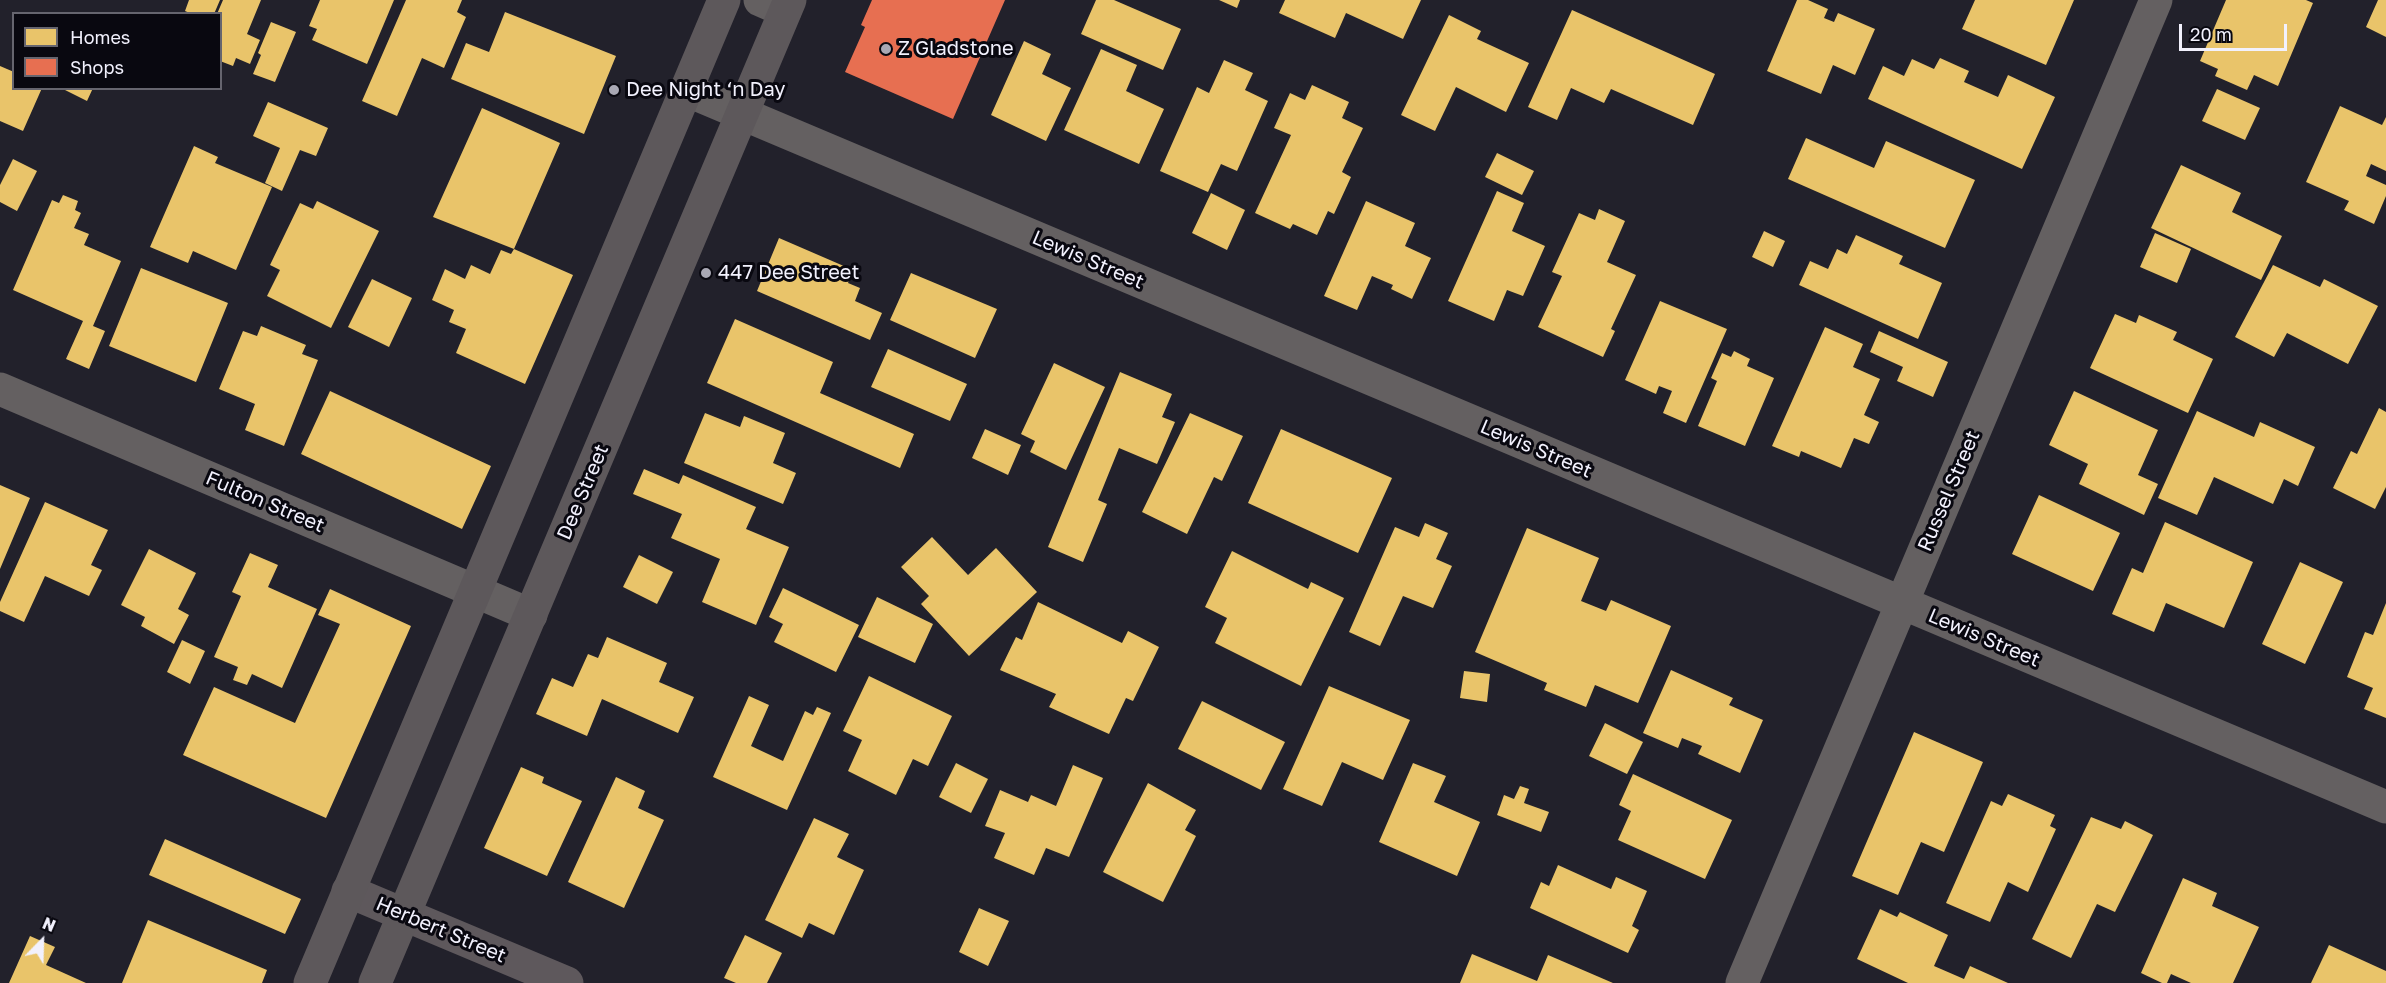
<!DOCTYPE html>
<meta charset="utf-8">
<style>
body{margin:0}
#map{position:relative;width:2386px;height:983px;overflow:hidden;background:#22212b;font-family:"Golos Text",sans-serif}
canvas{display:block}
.legend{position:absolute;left:12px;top:12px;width:210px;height:78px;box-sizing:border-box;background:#090810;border:2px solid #66656f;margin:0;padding:8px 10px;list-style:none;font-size:18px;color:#f2f1fd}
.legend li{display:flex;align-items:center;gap:12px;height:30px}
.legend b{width:30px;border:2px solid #66656f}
.north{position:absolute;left:12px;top:911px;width:60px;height:60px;-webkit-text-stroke:4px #090810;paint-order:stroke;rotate:23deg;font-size:16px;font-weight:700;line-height:24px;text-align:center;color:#f2f1fd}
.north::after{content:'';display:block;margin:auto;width:21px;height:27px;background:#f2f1fd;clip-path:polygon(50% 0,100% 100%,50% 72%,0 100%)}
.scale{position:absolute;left:2179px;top:24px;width:108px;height:27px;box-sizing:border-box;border:3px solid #f2f1fd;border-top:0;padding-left:8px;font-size:18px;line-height:21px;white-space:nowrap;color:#f2f1fd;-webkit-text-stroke:4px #090810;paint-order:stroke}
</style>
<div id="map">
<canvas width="2386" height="983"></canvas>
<ul class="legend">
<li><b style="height:16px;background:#e9c46a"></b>Homes</li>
<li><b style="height:16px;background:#e76f51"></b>Shops</li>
</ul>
<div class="north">N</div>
<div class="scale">20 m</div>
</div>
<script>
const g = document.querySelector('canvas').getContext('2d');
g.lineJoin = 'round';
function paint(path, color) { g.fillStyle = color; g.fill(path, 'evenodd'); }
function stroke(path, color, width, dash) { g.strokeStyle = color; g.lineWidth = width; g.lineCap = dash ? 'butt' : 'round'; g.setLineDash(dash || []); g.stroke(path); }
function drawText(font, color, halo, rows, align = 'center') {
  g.font = font + ' "Golos Text",sans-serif'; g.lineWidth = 6; g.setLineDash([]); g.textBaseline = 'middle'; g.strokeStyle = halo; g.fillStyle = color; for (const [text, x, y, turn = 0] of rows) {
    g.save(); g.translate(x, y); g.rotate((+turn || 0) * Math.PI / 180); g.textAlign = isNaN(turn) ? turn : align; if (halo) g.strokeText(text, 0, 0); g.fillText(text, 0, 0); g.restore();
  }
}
paint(new Path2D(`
 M 189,0 L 220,0 L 214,14 L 192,14 L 185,11 Z
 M 223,0 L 261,0 L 247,34 L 260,40 L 250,64 L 236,58 L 233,66 L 220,61 L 220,14 L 217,14 Z
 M 320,0 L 394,0 L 367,64 L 312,40 L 317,29 L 309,26 Z
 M 406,0 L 462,0 L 457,12 L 466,17 L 444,68 L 422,58 L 397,116 L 362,101 Z
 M 1096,0 L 1114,0 L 1181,29 L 1163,70 L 1081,34 Z
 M 1219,0 L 1240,0 L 1237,8 Z
 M 1285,0 L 1421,0 L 1403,39 L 1346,13 L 1335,38 L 1279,13 Z
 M 1797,0 L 1808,0 L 1828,9 L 1824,18 L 1834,22 L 1838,13 L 1875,29 L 1855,75 L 1833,65 L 1821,94 L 1767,71 Z
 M 1975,0 L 2074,0 L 2046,65 L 1962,29 Z
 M 2226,0 L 2306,0 L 2313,3 L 2278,86 L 2254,75 L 2247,90 L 2215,76 L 2218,69 L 2200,61 Z
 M 2378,0 L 2386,0 L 2386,37 L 2366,27 Z
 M 1572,10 L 1715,74 L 1693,125 L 1611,89 L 1604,103 L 1571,88 L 1557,120 L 1528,107 Z
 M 505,12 L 616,56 L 584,134 L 451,79 L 466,43 L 489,52 Z
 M 1449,15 L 1481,31 L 1477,39 L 1529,63 L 1506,112 L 1456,87 L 1435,131 L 1401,115 Z
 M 271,22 L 296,32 L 275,82 L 253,74 L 261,55 L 258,53 Z
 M 1024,41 L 1051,54 L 1042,74 L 1071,88 L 1046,141 L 991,115 Z
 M 1101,49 L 1137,65 L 1126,91 L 1164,109 L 1139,164 L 1064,130 Z
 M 1940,58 L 1969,71 L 1964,82 L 1998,97 L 2008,75 L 2055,97 L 2022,169 L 1868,99 L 1883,66 L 1904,76 L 1912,59 L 1934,69 Z
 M 1224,60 L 1253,73 L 1245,90 L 1268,101 L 1237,171 L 1221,164 L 1208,192 L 1160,171 L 1197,87 L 1209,93 Z
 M 0,66 L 14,72 L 14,88 L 42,88 L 23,131 L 0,121 Z
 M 1312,85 L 1349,102 L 1342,118 L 1363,128 L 1342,172 L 1351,177 L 1334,214 L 1328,211 L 1317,235 L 1293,224 L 1290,229 L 1255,213 L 1291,135 L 1274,128 L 1290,93 L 1305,100 Z
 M 61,88 L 93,88 L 87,101 Z
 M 2217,89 L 2260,108 L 2245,140 L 2202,121 Z
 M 268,102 L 328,128 L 316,156 L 300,150 L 282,191 L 265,183 L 280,148 L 253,136 Z
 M 2340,106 L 2382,125 L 2386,117 L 2386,171 L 2371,164 L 2366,176 L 2386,185 L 2386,196 L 2374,224 L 2344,210 L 2349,201 L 2306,182 Z
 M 482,108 L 560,143 L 514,249 L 433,217 Z
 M 1806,138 L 1874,168 L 1886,141 L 1975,180 L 1945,248 L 1788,179 Z
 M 194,146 L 218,157 L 215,163 L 272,187 L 236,270 L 193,251 L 188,263 L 150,247 Z
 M 1497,153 L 1534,171 L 1522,195 L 1485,177 Z
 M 13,159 L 37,171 L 17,211 L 0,202 L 0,185 Z
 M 2181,165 L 2241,193 L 2232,212 L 2282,236 L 2261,280 L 2151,228 Z
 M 1497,191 L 1524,203 L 1512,231 L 1545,246 L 1523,296 L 1507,290 L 1494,321 L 1448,301 Z
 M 1211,193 L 1245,210 L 1227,250 L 1192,233 Z
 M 63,195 L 78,201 L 75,210 L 81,213 L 74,228 L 89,234 L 84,245 L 121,261 L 93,326 L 105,331 L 89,369 L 66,359 L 83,321 L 13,290 L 52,200 L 59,203 Z
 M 317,201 L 379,231 L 331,328 L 267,296 L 280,270 L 270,265 L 300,203 L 313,209 Z
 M 1366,201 L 1415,223 L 1405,246 L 1431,258 L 1412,299 L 1391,289 L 1393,285 L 1372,276 L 1357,310 L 1324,296 Z
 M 1599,209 L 1625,221 L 1607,262 L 1636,275 L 1611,329 L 1615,331 L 1603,357 L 1538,327 L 1562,276 L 1552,272 L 1579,213 L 1595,220 Z
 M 1764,231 L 1785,241 L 1773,267 L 1752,257 Z
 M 2155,233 L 2191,249 L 2177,283 L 2140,267 Z
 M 1856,235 L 1903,256 L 1899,264 L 1942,283 L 1918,339 L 1799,285 L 1810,261 L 1828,269 L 1837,249 L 1847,254 Z
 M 779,238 L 853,270 L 848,283 L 860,288 L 855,301 L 882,313 L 870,340 L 757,291 Z
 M 514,249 L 573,275 L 525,384 L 456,353 L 466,329 L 449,322 L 454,310 L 432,300 L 445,269 L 465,279 L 471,265 L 490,274 L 501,250 L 511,254 Z
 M 2273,265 L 2320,287 L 2324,279 L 2378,306 L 2348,364 L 2287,333 L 2274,357 L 2235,337 Z
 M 141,268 L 228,303 L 196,382 L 109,346 Z
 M 911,273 L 997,309 L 975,358 L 890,320 Z
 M 372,279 L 412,298 L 389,347 L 348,327 Z
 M 1660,301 L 1727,329 L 1686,423 L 1663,413 L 1672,391 L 1659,386 L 1656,394 L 1625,380 Z
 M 2115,314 L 2136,323 L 2139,315 L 2177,332 L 2173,340 L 2213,359 L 2188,413 L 2090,368 Z
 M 735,319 L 833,362 L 820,393 L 914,434 L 900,468 L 707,383 Z
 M 261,326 L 306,345 L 302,354 L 318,360 L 284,446 L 245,430 L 255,404 L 219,389 L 243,331 L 257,336 Z
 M 1825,327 L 1863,344 L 1853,367 L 1880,379 L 1864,415 L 1879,422 L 1869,444 L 1854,438 L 1841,468 L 1801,451 L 1799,457 L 1772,446 Z
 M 1879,331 L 1948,362 L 1933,397 L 1897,381 L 1903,367 L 1870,352 Z
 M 888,349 L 967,384 L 950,421 L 871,387 Z
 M 1734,351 L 1750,359 L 1747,366 L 1774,378 L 1745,446 L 1698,426 L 1717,381 L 1711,378 L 1722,353 L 1731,357 Z
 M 1054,363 L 1105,387 L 1066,470 L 1030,452 L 1035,441 L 1021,434 Z
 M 1120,372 L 1172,394 L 1162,417 L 1175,422 L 1157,464 L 1119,448 L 1098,500 L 1107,504 L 1083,562 L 1048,547 Z
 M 330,391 L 491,466 L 462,529 L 301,454 Z
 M 2074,391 L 2158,430 L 2138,475 L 2158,484 L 2144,515 L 2079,484 L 2088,464 L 2049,445 Z
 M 2379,408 L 2386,412 L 2386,487 L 2375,509 L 2333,488 L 2351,451 L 2357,454 Z
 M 2197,411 L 2254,437 L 2260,422 L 2315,447 L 2298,486 L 2284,479 L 2273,504 L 2214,477 L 2197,515 L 2158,498 Z
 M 705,413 L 740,427 L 744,416 L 785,433 L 773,463 L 796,473 L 783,504 L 684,463 Z
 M 1190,413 L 1243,436 L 1222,481 L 1214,477 L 1187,534 L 1142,512 Z
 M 985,429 L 1021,445 L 1008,475 L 972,458 Z
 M 1281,429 L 1392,478 L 1358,553 L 1248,503 Z
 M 644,469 L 679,484 L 683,475 L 756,507 L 746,529 L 789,547 L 756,625 L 702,602 L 720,559 L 671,538 L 682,514 L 633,494 Z
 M 0,485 L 30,498 L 0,569 Z
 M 2039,495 L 2120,533 L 2093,591 L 2012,554 Z
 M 45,502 L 108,530 L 91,565 L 102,570 L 89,596 L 45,576 L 24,622 L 0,611 L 0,602 Z
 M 2165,522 L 2253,562 L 2224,628 L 2166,603 L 2154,632 L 2112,614 L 2132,568 L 2143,573 Z
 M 1425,523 L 1448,533 L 1436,559 L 1452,566 L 1433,608 L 1403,596 L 1380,646 L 1349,632 L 1395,527 L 1419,537 Z
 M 1527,528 L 1599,558 L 1581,601 L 1606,611 L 1611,600 L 1671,626 L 1638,703 L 1595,685 L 1586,707 L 1544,690 L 1547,683 L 1475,652 Z
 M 932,537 L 968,575 L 996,548 L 1037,592 L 969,656 L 921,604 L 929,596 L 901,567 Z
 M 149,549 L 196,573 L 178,609 L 189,615 L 174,644 L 141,626 L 145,617 L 121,605 Z
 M 1232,551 L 1308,589 L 1311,582 L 1344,598 L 1301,686 L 1215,643 L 1227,618 L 1205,607 Z
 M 250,553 L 278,565 L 268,587 L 317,609 L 282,688 L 252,674 L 247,685 L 233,680 L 238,667 L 214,657 L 241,596 L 232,592 Z
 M 639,555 L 673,572 L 657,604 L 623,587 Z
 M 2300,562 L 2343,582 L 2305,664 L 2262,644 Z
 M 783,588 L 859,625 L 836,672 L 774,642 L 783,624 L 769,617 Z
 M 330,589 L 411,626 L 326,818 L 183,755 L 214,687 L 295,723 L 340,624 L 318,615 Z
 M 877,597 L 933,624 L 915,663 L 858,637 Z
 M 1038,602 L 1122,643 L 1128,631 L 1159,647 L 1133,701 L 1126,698 L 1109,734 L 1049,707 L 1056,694 L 1000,670 L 1016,637 L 1022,640 Z
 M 2386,603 L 2386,718 L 2364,709 L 2373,688 L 2347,677 L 2365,632 L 2373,635 Z
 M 607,637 L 667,663 L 659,682 L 694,697 L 678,733 L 602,699 L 587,736 L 536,714 L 552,678 L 573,687 L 588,654 L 598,658 Z
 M 182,640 L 205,651 L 190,684 L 167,672 Z
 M 1671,670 L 1733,698 L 1729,705 L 1763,720 L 1740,773 L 1698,754 L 1702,746 L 1682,738 L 1678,748 L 1643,733 Z
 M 1464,671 L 1490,674 L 1487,702 L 1460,698 Z
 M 869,676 L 952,716 L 928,766 L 913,759 L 896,795 L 848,771 L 862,740 L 843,731 Z
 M 1329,686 L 1410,720 L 1383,780 L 1342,762 L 1322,806 L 1283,789 Z
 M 749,696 L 769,705 L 751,746 L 783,761 L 805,711 L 813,715 L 817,707 L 831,713 L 787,810 L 713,777 Z
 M 1202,701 L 1285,742 L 1261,790 L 1178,749 Z
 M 1605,723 L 1643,742 L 1627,774 L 1589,756 Z
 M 1914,732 L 1983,762 L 1944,852 L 1921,842 L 1898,895 L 1852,876 Z
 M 956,763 L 988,779 L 971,813 L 939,797 Z
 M 1413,763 L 1446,776 L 1434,802 L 1480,822 L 1457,876 L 1379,842 Z
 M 1073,765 L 1103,778 L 1069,857 L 1046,848 L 1034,875 L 994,858 L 1005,833 L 985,826 L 1000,790 L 1028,802 L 1031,795 L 1056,806 Z
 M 521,767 L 544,777 L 542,783 L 582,801 L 547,876 L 484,848 Z
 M 1633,774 L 1732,820 L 1705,879 L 1618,840 L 1631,811 L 1619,805 Z
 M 616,777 L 645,791 L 638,808 L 664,820 L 624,908 L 568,882 Z
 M 1148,783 L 1196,810 L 1185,830 L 1196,836 L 1163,902 L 1103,872 Z
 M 1520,786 L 1529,789 L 1524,803 L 1549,812 L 1541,832 L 1497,815 L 1504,795 L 1514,799 Z
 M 2008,794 L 2055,815 L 2050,826 L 2056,829 L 2028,892 L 2008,882 L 1990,922 L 1946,903 L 1991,801 L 2002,806 Z
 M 2091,817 L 2121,829 L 2125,821 L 2153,835 L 2115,912 L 2097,904 L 2071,958 L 2032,939 Z
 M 814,818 L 849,834 L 837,857 L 864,870 L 834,935 L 809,923 L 802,938 L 765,920 Z
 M 165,839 L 301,899 L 285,934 L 149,875 Z
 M 1558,865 L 1611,889 L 1616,877 L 1647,891 L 1632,926 L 1639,930 L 1628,953 L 1530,908 L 1541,882 L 1549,886 Z
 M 2183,878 L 2217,893 L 2212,906 L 2259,927 L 2233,983 L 2191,983 L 2171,974 L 2167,983 L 2162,983 L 2141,973 Z
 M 979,908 L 1009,921 L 988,966 L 959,952 Z
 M 1880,909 L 1897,917 L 1900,912 L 1948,935 L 1934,966 L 1964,979 L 1970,966 L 2008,983 L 1908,983 L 1857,959 Z
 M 148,920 L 267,970 L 262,983 L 122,983 Z
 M 745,935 L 782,953 L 767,983 L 736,983 L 724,978 Z
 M 30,936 L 55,947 L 46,965 L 86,983 L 9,983 Z
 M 2329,945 L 2386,971 L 2386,983 L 2311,983 Z
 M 1472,954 L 1537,981 L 1548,955 L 1613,983 L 1460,983 Z`), '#e9c46a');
paint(new Path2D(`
 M 872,0 L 1005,0 L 953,119 L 845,72 L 865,27 L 861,25 Z`), '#e76f51');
stroke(new Path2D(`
 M 760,0 L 785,11
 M 686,90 L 2386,807
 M 0,389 L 531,615
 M 1742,983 L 2156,0`), '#646061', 33);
stroke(new Path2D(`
 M 348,891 L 567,983`), '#5e585c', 33);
stroke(new Path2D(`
 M 310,983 L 724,0
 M 375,983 L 790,0`), '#5d585b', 33);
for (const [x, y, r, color] of [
 [886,49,6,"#a9a8b4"],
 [614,90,6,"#a9a8b4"],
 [706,273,6,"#a9a8b4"]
]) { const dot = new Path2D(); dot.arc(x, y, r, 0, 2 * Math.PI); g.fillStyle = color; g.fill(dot); stroke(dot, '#090810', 2); }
drawText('20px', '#f2f1fd', '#090810', [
 ["Z Gladstone",898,49],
 ["Dee Night ‘n Day",626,90],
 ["447 Dee Street",718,273]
], 'left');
drawText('20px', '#f2f1fd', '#090810', [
 ["Lewis Street",1088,260,23],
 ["Lewis Street",1536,449,23],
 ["Russel Street",1949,491,-67],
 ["Dee Street",583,492,-67],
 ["Fulton Street",265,502,23],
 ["Lewis Street",1984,638,23],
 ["Herbert Street",441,930,23]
]);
</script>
